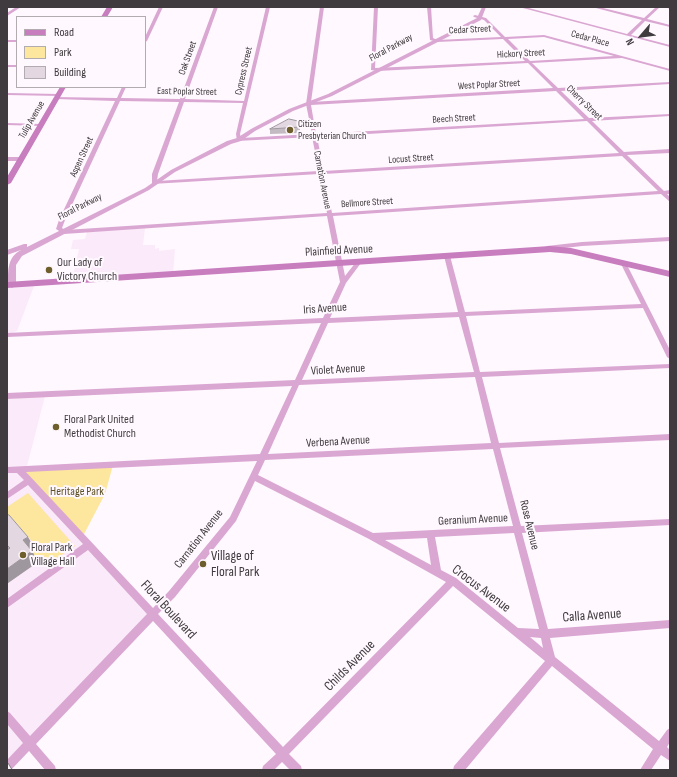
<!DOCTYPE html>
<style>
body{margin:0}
#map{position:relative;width:677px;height:777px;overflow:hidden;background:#fff8fe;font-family:"Sofia Sans Condensed",sans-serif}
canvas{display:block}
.frame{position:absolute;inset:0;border:8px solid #3f3b3e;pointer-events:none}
.legend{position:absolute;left:16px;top:16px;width:130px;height:72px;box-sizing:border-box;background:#fff8fe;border:1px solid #b2acb1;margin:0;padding:5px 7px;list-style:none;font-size:12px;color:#3f3b3e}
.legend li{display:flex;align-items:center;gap:8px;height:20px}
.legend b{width:20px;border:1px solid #b2acb1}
.north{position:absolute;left:621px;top:16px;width:40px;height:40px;-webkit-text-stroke:3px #fff8fe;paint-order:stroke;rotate:242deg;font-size:11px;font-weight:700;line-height:16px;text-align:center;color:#3f3b3e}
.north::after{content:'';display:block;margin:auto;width:14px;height:18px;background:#3f3b3e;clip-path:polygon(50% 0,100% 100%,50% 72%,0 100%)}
</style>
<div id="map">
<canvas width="677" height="777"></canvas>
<div class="frame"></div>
<ul class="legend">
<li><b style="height:5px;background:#c77dbe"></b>Road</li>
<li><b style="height:11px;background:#fde69e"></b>Park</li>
<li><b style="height:11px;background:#e3d8e1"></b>Building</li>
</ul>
<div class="north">N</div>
</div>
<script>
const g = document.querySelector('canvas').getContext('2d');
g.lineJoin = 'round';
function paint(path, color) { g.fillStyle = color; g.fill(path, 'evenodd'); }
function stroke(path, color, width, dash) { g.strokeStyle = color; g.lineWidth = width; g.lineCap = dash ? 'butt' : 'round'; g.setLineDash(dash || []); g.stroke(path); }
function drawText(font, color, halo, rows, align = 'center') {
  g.font = font + ' "Sofia Sans Condensed",sans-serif'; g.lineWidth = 4; g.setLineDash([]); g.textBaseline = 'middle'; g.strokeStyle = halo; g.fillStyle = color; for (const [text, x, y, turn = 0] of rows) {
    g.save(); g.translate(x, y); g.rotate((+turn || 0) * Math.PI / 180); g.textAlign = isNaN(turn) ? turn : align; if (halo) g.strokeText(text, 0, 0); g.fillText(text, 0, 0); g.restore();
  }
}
paint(new Path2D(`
 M 145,228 L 143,245 L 155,245 L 155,249 L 159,248 L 159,251 L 175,249 L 173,274 L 72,280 L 79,249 L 71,249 L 73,240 L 85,239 L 87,232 Z
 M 34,286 L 17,331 L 7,335 L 7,288 Z
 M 45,396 L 26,470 L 153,613 L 7,770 L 7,399 Z`), '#fbeaf9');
paint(new Path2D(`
 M 113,465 L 105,494 L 83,536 L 21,470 Z
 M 28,493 L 75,546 L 44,567 L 30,551 L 36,546 L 16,523 L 7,523 L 7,507 Z`), '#fde69e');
paint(new Path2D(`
 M 16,7 L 21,7 L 7,16 L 7,13 Z
 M 159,7 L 163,7 L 147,41 L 145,42 L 145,37 Z
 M 214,7 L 218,7 L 185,99 L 244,101 L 266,7 L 270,7 L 240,134 L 241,138 L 312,134 L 306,104 L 320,7 L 324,7 L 311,102 L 553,88 L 528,63 L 378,71 L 371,70 L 374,7 L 378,7 L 375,68 L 525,61 L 503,39 L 437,42 L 430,40 L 427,7 L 431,7 L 433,38 L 437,40 L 501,37 L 484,20 L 474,17 L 473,16 L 475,15 L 486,18 L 505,37 L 544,35 L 670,69 L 670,71 L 622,58 L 532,63 L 558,88 L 670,82 L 670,84 L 561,91 L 589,118 L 670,114 L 670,116 L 592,121 L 624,152 L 670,149 L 670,153 L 627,155 L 664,191 L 670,190 L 670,194 L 667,194 L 670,197 L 670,202 L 661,194 L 333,216 L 345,276 L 356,262 L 360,262 L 361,263 L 346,283 L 330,318 L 458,312 L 444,256 L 447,254 L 450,256 L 465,312 L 641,304 L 621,264 L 624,262 L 626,263 L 670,350 L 670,359 L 667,357 L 643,308 L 466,316 L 480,372 L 670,364 L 670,368 L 482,377 L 499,443 L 670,434 L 670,440 L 500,448 L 521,526 L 670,519 L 670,525 L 522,533 L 548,629 L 670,620 L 670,628 L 550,638 L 555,657 L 659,741 L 667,730 L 670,728 L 670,742 L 667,747 L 670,750 L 670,761 L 661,755 L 651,770 L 640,770 L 653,749 L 552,666 L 465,770 L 453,770 L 454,766 L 545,661 L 453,586 L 289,754 L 301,766 L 302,770 L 290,770 L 282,762 L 274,770 L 262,770 L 263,766 L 276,754 L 153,621 L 36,744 L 55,766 L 56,770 L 45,770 L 29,751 L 11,770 L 7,770 L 7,760 L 23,743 L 7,724 L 7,711 L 10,713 L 30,736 L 147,614 L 88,550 L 7,608 L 7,599 L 83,544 L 28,485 L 7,499 L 7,492 L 24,480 L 17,473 L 7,473 L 7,467 L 260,454 L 292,386 L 7,399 L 7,393 L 295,380 L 321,323 L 7,337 L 7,333 L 323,318 L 340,282 L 327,216 L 64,234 L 56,229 L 59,220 L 115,101 L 56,99 L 54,99 L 54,97 L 117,98 L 122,87 L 126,87 L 121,98 L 180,99 ZM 544,37 L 614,56 L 530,61 L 508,39 ZM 556,91 L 584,119 L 316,134 L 311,105 ZM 120,101 L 179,102 L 152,174 L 152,184 L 319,174 L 327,213 L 65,230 L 62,228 L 65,220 ZM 184,102 L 243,103 L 236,134 L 237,141 L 312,137 L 319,171 L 157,181 L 158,174 ZM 587,121 L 619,153 L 324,171 L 317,137 ZM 622,156 L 658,191 L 332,213 L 324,174 ZM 459,317 L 474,372 L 302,380 L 328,323 ZM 475,377 L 491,443 L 268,454 L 299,385 ZM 493,449 L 513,526 L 373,533 L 258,475 L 265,460 ZM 257,461 L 230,517 L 169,591 L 153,608 L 26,472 ZM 255,481 L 369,539 L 446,582 L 283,747 L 158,614 L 175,597 L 236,521 ZM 514,533 L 539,629 L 518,628 L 456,578 L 441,570 L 435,537 ZM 427,538 L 431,565 L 385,540 ZM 530,637 L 541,638 L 543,648 Z
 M 519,7 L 525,7 L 627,34 L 642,20 L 592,7 L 599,7 L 644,18 L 656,7 L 660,7 L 647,19 L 670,25 L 670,27 L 645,21 L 631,35 L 670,45 L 670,47 Z
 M 665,7 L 670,7 L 670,9 Z
 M 7,40 L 17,40 L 17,42 L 7,42 Z
 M 7,65 L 17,65 L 17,67 L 7,67 Z
 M 7,93 L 59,94 L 61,95 L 59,96 L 7,95 Z
 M 7,123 L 41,124 L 43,125 L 41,126 L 7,125 Z
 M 7,157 L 21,157 L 24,159 L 21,161 L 7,161 Z
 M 670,237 L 670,241 L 582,246 L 547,250 L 544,248 L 547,246 L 582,242 Z`), '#daa7d3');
paint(new Path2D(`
 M 482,7 L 486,7 L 481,20 L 332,96 L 293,111 L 255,131 L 241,141 L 231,144 L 175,172 L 149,190 L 22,256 L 16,265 L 16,285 L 12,288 L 8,285 C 8,271 7,257 21,250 L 7,255 L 7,250 L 24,244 L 27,244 L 27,247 L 145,188 L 171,170 L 227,141 L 237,138 L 251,129 L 289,109 L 328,94 L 477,18 Z`), '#daa7d3');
paint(new Path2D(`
 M 107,7 L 113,7 L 107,17 L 101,17 Z
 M 60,87 L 66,87 L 11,183 L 7,185 L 7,177 Z
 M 550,246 L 571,248 L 670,271 L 670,277 L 571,254 L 550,252 L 7,288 L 7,282 Z`), '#c77dbe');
const rail = new Path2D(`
 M 7,765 L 10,770`);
stroke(rail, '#7d787c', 4.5);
stroke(rail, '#fff8fe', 3, [10]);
paint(new Path2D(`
 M 300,127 L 300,133 L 270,134 L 270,129 Z
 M 7,516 L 34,547 L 31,549 L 38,562 L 8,583 L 7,582 L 7,550 L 8,549 L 7,548 Z`), '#c3bac2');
paint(new Path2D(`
 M 28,537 L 34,547 L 29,551 L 23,540 Z
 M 32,551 L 38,562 L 8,583 L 7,582 L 7,569 Z`), '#9f979e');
const building = new Path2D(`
 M 289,119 L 298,121 L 300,127 L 270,129 Z
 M 9,515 L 28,537 L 23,540 L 32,551 L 7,569 L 7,550 L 10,548 L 7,545 L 7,516 Z`);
paint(building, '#e3d8e1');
stroke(building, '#9f979e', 1);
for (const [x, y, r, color] of [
 [290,130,4,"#6e5e2c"],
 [49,270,4,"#6e5e2c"],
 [56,427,4,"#6e5e2c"],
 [23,555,4,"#6e5e2c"],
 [203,564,4,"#6e5e2c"]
]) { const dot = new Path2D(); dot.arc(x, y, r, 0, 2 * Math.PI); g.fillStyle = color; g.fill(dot); stroke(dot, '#fff8fe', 1.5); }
drawText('10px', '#3f3b3e', '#fff8fe', [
 ["Cedar Street",470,30,-3],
 ["Cedar Place",590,39,15],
 ["Floral Parkway",391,48,-28],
 ["Hickory Street",521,54,-3],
 ["Oak Street",188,58,-70],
 ["Cypress Street",244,71,-77],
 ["West Poplar Street",489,85,-3],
 ["East Poplar Street",187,92,1],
 ["Cherry Street",584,103,44],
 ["Beech Street",454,119,-3],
 ["Tulip Avenue",32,120,-60],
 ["Aspen Street",82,157,-65],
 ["Locust Street",411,159,-4],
 ["Carnation Avenue",322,180,79],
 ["Bellmore Street",367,203,-4],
 ["Floral Parkway",80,207,-27]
]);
drawText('10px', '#3f3b3e', '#fff8fe', [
 ["Citizen",298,124],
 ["Presbyterian Church",298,136]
], 'left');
drawText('12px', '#3f3b3e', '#fff8fe', [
 ["Plainfield Avenue",339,251,-3],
 ["Iris Avenue",325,309,-4],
 ["Violet Avenue",338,370,-3],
 ["Verbena Avenue",338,442,-3],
 ["Geranium Avenue",473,520,-3],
 ["Rose Avenue",529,525,76],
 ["Carnation Avenue",199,539,-52]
]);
drawText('12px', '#3f3b3e', '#fff8fe', [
 ["Our Lady of",57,263],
 ["Victory Church",57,277],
 ["Floral Park United",64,420],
 ["Methodist Church",64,434],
 ["Floral Park",31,548],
 ["Village Hall",31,562]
], 'left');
drawText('12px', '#5e5127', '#fff8fe', [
 ["Heritage Park",77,492]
]);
drawText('14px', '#3f3b3e', '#fff8fe', [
 ["Village of",211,556],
 ["Floral Park",211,572]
], 'left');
drawText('14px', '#3f3b3e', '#fff8fe', [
 ["Crocus Avenue",481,589,37],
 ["Floral Boulevard",168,610,47],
 ["Calla Avenue",592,616,-4],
 ["Childs Avenue",350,666,-45]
]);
</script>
